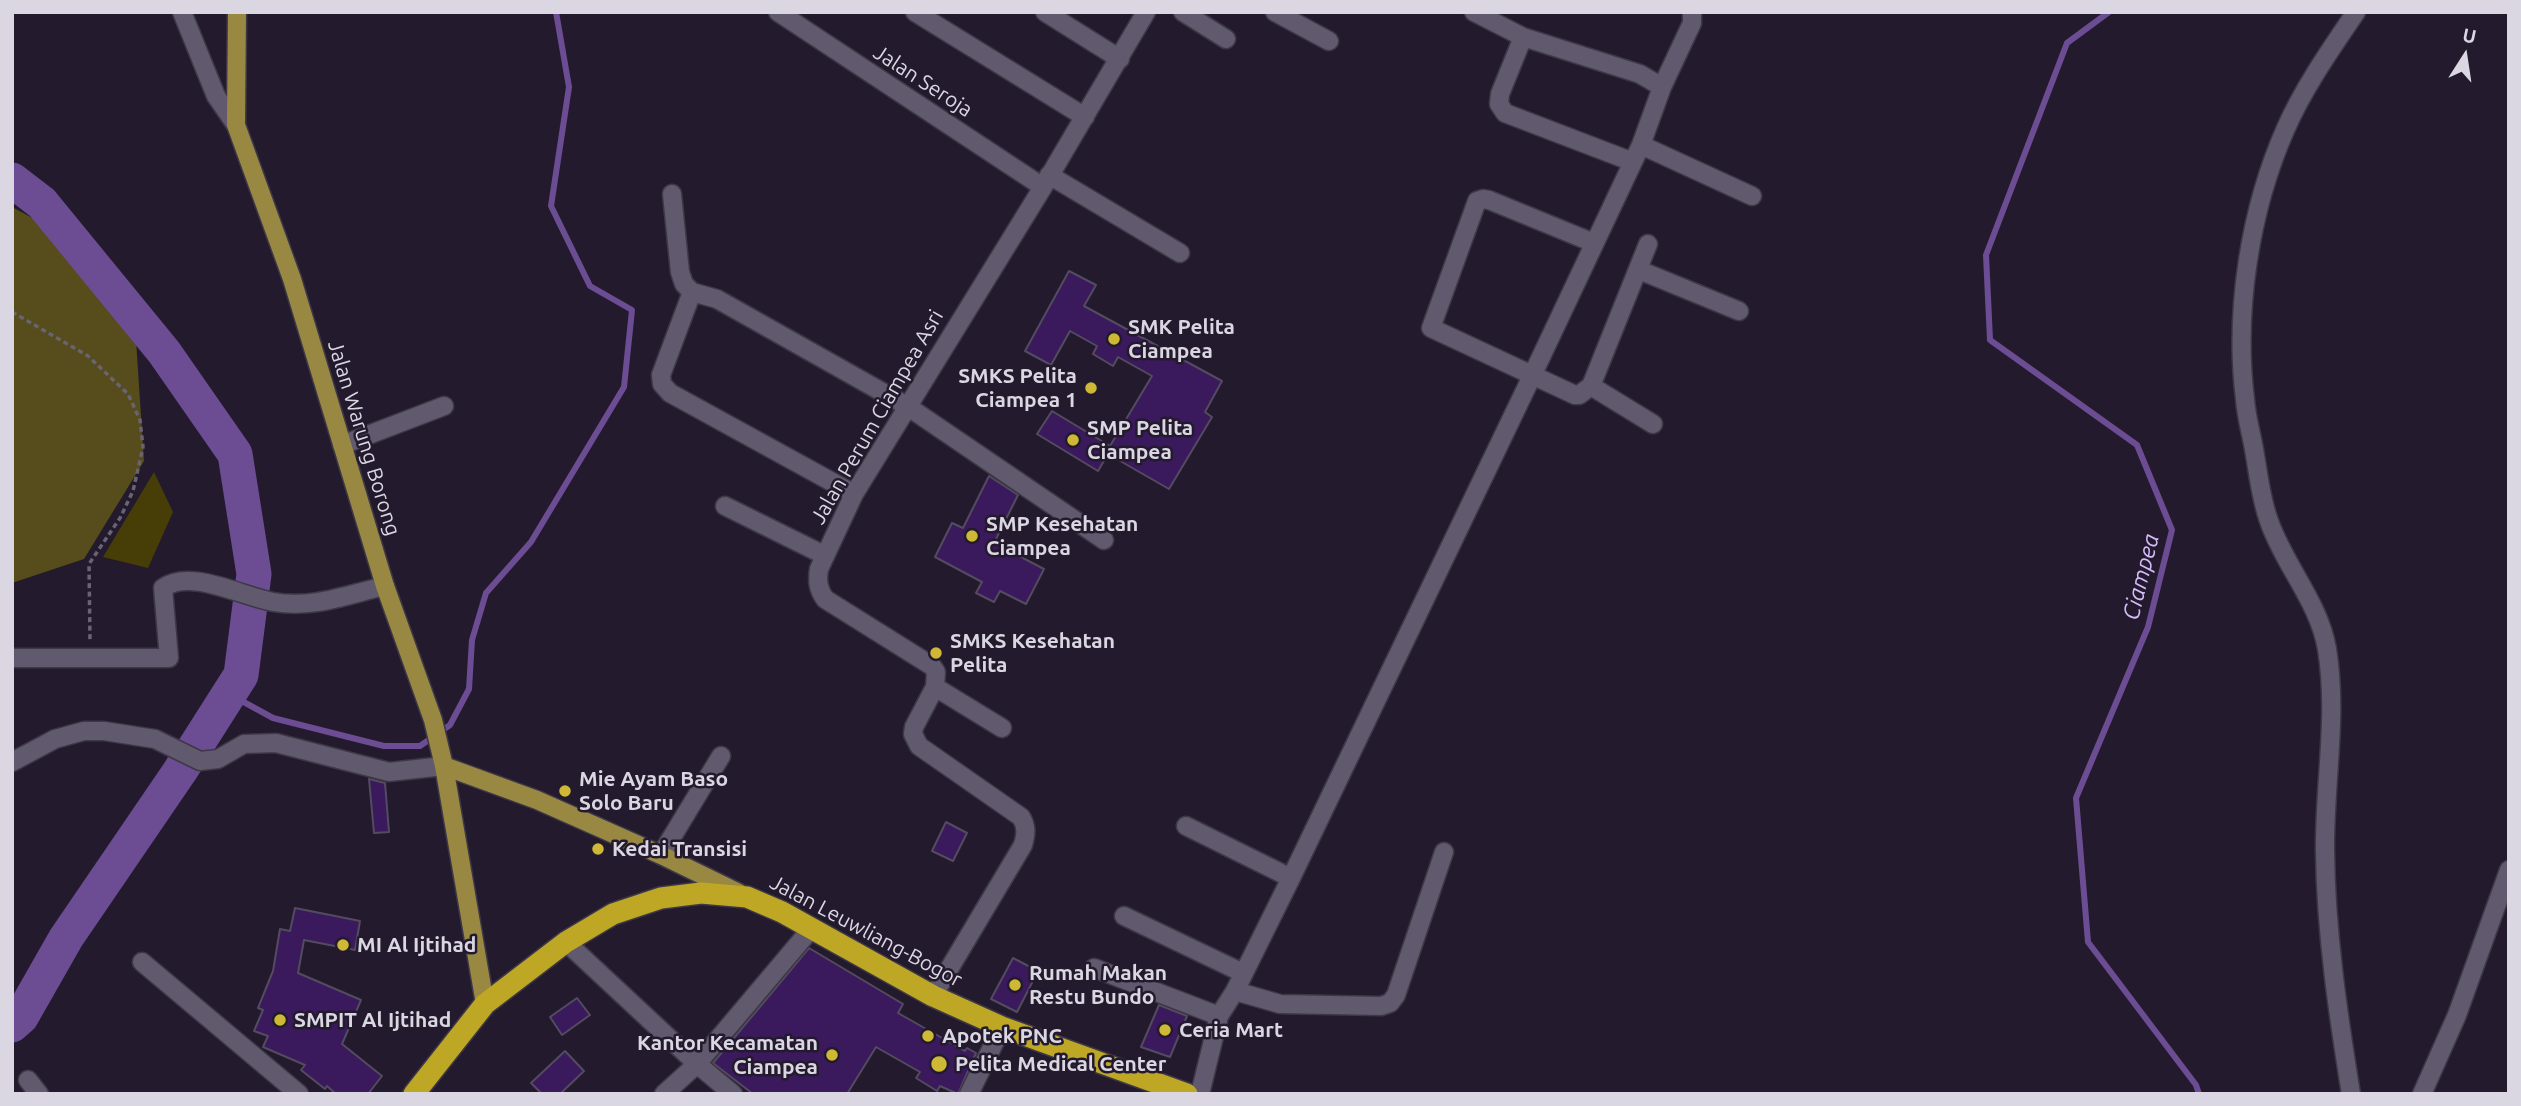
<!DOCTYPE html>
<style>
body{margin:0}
#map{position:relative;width:2521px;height:1106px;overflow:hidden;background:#231b2d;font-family:Ubuntu,sans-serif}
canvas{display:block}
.frame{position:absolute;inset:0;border:14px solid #dad6e2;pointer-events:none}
.north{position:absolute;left:2430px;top:21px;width:70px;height:70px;-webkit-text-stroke:5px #231b2d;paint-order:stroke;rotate:12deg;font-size:19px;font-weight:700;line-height:28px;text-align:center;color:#dad6e2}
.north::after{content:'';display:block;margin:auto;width:24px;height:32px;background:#dad6e2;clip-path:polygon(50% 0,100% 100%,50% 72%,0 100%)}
</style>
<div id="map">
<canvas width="2521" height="1106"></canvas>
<div class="frame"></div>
<div class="north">U</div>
</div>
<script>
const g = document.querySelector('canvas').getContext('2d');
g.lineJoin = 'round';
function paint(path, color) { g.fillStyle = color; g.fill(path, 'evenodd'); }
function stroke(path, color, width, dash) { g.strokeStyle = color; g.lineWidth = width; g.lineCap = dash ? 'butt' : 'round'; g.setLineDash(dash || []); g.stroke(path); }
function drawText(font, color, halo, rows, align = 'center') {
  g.font = font + ' Ubuntu,sans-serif'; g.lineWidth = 5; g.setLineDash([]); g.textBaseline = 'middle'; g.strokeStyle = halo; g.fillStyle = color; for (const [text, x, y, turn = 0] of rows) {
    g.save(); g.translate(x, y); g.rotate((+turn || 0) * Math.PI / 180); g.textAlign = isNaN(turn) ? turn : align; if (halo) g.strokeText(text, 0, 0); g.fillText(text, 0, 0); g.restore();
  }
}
paint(new Path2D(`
 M 154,472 L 173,512 L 148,568 L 103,557 Z`), '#473d06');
paint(new Path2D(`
 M 12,207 L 72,239 L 136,340 L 144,461 L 84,559 L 12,583 Z`), '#564c1c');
stroke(new Path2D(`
 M 2109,12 L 2067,43 L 1986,255 L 1990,340 L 2137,445 L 2172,530 L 2148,627 L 2076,798 L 2088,942 L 2196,1085 L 2199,1094
 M 229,694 L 273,718 L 384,746 L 420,746 L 450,725 L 469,689 L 472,640 L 486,593 L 531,542 L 624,387 L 632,310 L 590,286 L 551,206 L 569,87 L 556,12`), '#6c4d94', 6);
stroke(new Path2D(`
 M 12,180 L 42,203 L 164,352 L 235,454 L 254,574 L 241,675 L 180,771 L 66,938 L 21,1017 L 12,1025`), '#6c4d94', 35);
const building = new Path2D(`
 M 1069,271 L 1096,285 L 1084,306 L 1222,381 L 1205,412 L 1212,417 L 1169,489 L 1108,454 L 1098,471 L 1037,434 L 1052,411 L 1110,446 L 1152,376 L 1118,357 L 1113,366 L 1093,354 L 1097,346 L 1070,331 L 1051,365 L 1025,351 Z
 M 989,476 L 1018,495 L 994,543 L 1044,569 L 1026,604 L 1000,591 L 994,602 L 976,593 L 982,582 L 935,557 L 952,523 L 963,528 Z
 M 369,779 L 385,783 L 389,832 L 374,833 Z
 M 946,822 L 967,833 L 953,861 L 932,851 Z
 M 295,908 L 360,921 L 355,950 L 304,940 L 298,973 L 361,1000 L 342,1044 L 382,1076 L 368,1094 L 336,1094 L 327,1086 L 325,1089 L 301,1070 L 305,1065 L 263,1047 L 268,1036 L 254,1031 L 263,1010 L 258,1008 L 273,971 L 280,929 L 290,931 Z
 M 809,948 L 903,1004 L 898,1013 L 965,1051 L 967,1048 L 976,1053 L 958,1094 L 940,1086 L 937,1091 L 916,1078 L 920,1072 L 876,1047 L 847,1094 L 753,1094 L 713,1063 Z
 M 1013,958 L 1038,971 L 1017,1012 L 991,999 Z
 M 577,998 L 590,1015 L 562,1035 L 550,1017 Z
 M 1159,1005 L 1187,1016 L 1170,1057 L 1141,1047 Z
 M 565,1051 L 584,1071 L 560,1094 L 542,1094 L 531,1083 Z`);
paint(building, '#3a195c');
stroke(building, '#534b5f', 2);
const minor = new Path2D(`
 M 182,12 L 216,96 L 236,125
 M 778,12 L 1043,187
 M 915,12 L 1085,117
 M 1045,12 L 1120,59
 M 1183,12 L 1226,39
 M 1275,12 L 1329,41
 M 1523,37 L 1500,94 L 1499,104 L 1505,113 L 1633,162
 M 1662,87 L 1692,23 L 1692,12
 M 1641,145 L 1752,196
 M 1049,175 L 1180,253
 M 672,194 L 680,272 L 684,284 L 692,292
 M 1594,243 L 1489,200 L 1483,199 L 1477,201 L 1431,328 L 1575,395 L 1579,395 L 1591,386 L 1653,424
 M 1639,270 L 1739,311
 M 1591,386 L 1648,244
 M 342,445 L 444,406
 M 854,494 L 670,393 L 662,384 L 661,375 L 692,292 L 717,299 L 907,406 L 1104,540
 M 725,506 L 824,555
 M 12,658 L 169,658 L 163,588 C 190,568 241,596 273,602 C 313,609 346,595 385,586
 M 935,687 L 1002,728
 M 12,762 L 55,739 L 84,731 L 104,731 L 155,739 L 200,761 L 218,759 L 244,744 L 276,743 L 389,772 L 444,766
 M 1186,826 L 1291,878
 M 661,855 L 721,756
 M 1124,916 L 1243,973
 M 566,942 L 697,1064 L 733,1094
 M 142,962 L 299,1094
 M 1094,968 L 1219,1016
 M 1235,991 L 1280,1004 L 1381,1006 L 1390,1003 L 1396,995 L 1444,852
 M 933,996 L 1023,845 C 1026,834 1027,827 1021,817 L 919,746 L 913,734 L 914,727 L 935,687 L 936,672 L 932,666 L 825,599 C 818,589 817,581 819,569 L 854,494 L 1043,187 L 1146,12
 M 28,1080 L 39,1094
 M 664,1094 L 697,1064 L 811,929
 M 969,1094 L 1002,1027
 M 1200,1094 L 1219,1016 L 1235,991 L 1291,878 L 1532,376 L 1641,145 L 1662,87 L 1640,74 L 1523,37 L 1474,12
 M 2351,1094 C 2338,1014 2326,933 2325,852 C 2324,785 2338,717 2327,649 C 2319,602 2284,565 2269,521 C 2260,497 2258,469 2253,444 C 2250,429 2246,414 2245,399 C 2234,311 2250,209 2286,128 C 2304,87 2331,49 2356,12
 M 2422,1094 L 2457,1015 L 2509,870`);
const major = new Path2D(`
 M 237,12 L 236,125 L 292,279 L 385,586 L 433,720 L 444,766 L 485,1004
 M 444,766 L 537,800 L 661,855 L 739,893`);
const highway = new Path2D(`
 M 414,1094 L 485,1004 L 566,942 L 613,914 L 661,898 L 701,893 L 747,897 L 782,912 L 933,996 L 1002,1027 L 1187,1094`);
stroke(minor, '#3d3846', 21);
stroke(major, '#3d3846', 21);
stroke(highway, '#3d3846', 24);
stroke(new Path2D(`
 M 12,312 L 88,356 L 128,394 L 140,420 L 143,447 L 133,491 L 120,518 L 89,564 L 90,641`), '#696372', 3.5, [5, 3.5]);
stroke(minor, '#61596e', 18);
stroke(major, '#998842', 18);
stroke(highway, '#bea724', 21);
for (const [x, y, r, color] of [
 [1114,339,7,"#d0b837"],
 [1091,388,7,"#d0b837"],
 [1073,440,7,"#d0b837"],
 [972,536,7,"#d0b837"],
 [936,653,7,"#d0b837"],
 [565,791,7,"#d0b837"],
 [598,849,7,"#d0b837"],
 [343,945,7,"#d0b837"],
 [1015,985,7,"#d0b837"],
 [280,1020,7,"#d0b837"],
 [1165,1030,7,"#d0b837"],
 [928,1036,7,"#d0b837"],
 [832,1055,7,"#d0b837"],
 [939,1064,9,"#d0b837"]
]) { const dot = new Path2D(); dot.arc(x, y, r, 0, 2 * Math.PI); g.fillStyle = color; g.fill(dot); stroke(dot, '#231b2d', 2.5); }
drawText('21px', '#dad6e2', '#231b2d', [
 ["Jalan Seroja",923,81,33],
 ["Jalan Perum Ciampea Asri",877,417,-60],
 ["Jalan Warung Borong",364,438,73],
 ["Jalan Leuwliang-Bogor",866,931,28]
]);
drawText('bold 21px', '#dad6e2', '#231b2d', [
 ["SMK Pelita",1128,327],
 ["Ciampea",1128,351],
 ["SMKS Pelita",1077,376,"right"],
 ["Ciampea 1",1077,400,"right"],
 ["SMP Pelita",1087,428],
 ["Ciampea",1087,452],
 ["SMP Kesehatan",986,524],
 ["Ciampea",986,548],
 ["SMKS Kesehatan",950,641],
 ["Pelita",950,665],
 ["Mie Ayam Baso",579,779],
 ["Solo Baru",579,803],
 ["Kedai Transisi",612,849],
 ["MI Al Ijtihad",357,945],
 ["Rumah Makan",1029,973],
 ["Restu Bundo",1029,997],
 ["SMPIT Al Ijtihad",294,1020],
 ["Ceria Mart",1179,1030],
 ["Apotek PNC",942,1036],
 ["Kantor Kecamatan",818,1043,"right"],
 ["Ciampea",818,1067,"right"],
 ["Pelita Medical Center",955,1064]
], 'left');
drawText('italic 23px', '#d3bcf8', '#231b2d', [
 ["Ciampea",2141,577,-76]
]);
</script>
